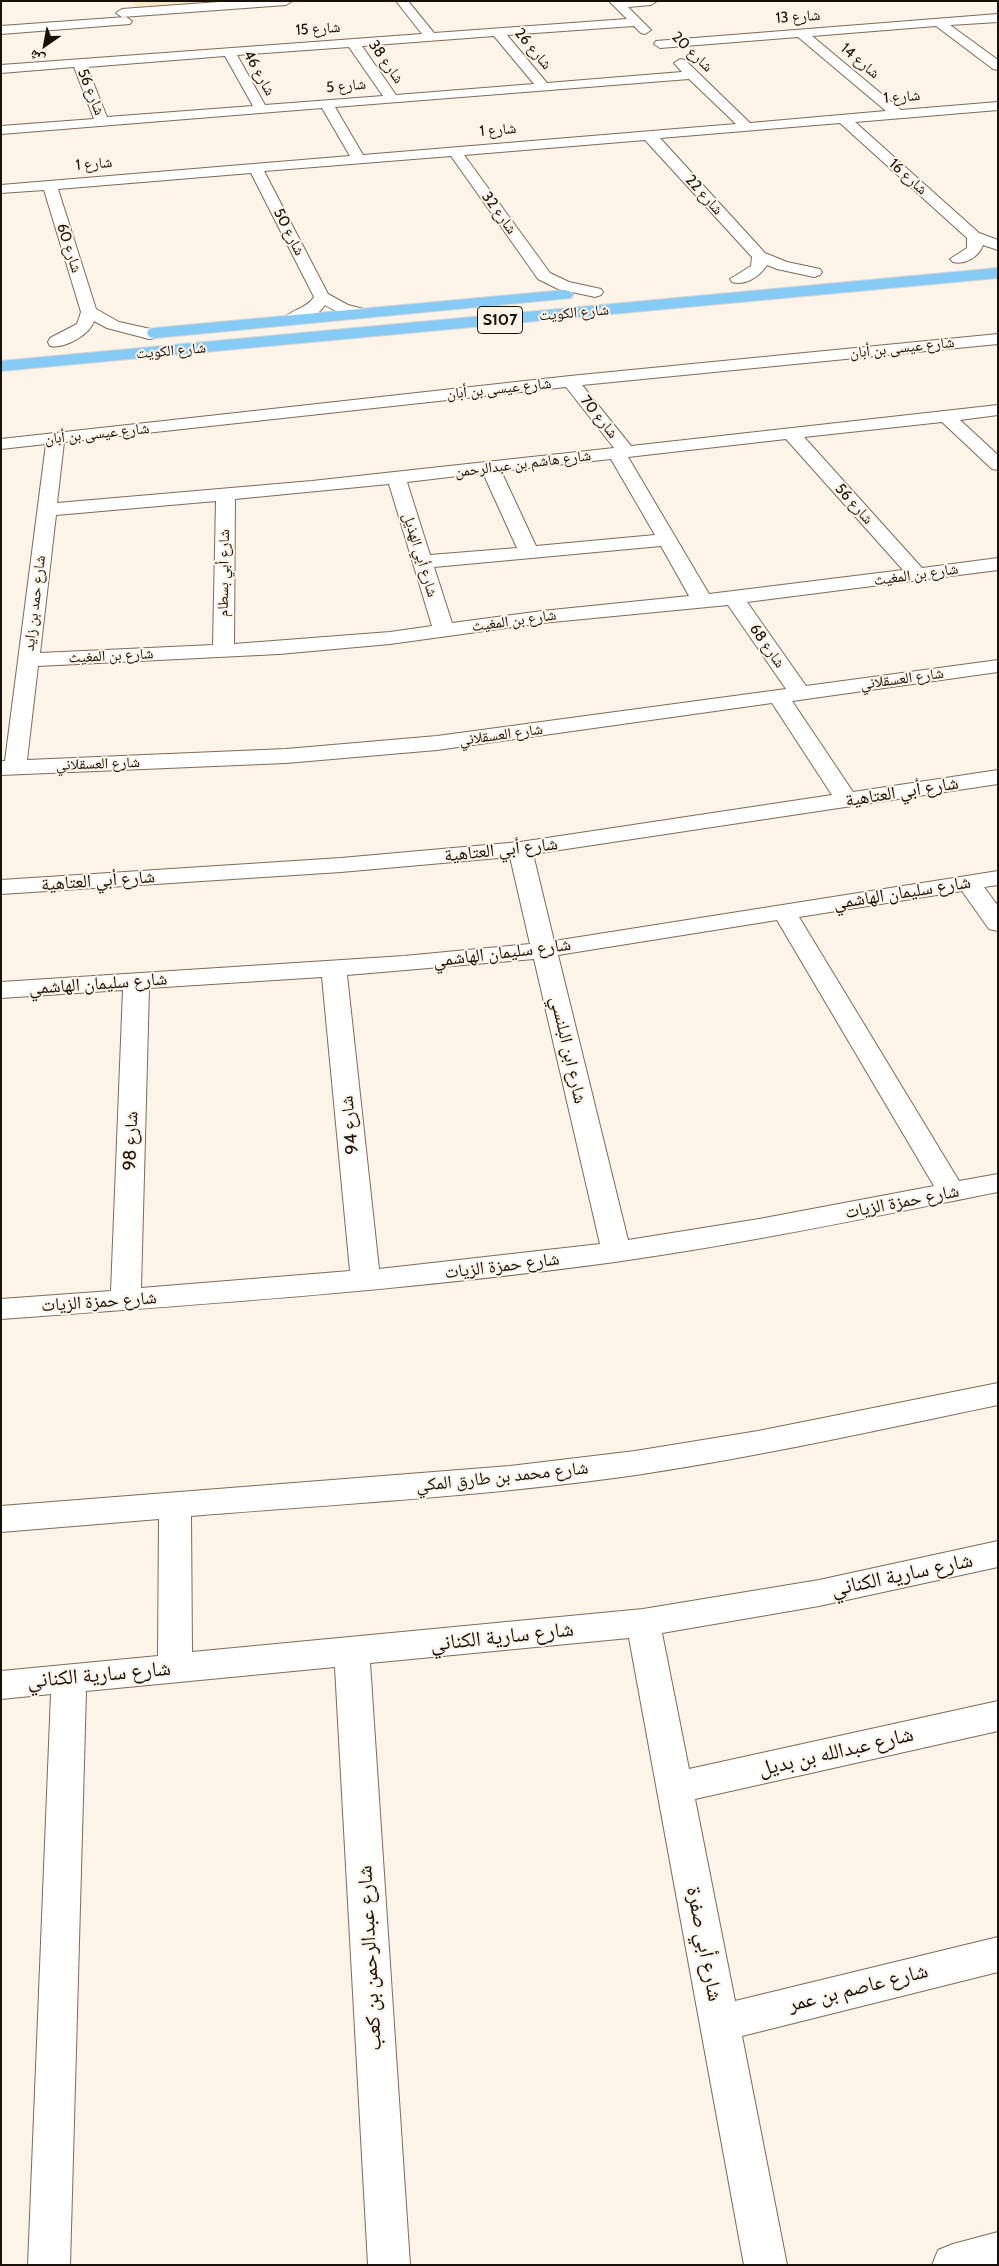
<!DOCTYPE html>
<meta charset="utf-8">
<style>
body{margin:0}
#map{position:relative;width:999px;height:2266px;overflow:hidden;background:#fcf3e9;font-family:Cabin,"Noto Naskh Arabic",sans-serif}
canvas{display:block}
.frame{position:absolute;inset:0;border:2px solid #181108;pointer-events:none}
.north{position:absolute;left:20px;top:20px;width:50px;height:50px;-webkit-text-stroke:4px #fcf3e9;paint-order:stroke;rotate:213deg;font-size:14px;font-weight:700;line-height:20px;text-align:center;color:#181108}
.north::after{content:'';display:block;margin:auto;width:18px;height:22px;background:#181108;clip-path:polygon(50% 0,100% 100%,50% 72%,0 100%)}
</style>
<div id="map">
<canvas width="999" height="2266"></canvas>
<div class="frame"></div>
<div class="north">ش</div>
</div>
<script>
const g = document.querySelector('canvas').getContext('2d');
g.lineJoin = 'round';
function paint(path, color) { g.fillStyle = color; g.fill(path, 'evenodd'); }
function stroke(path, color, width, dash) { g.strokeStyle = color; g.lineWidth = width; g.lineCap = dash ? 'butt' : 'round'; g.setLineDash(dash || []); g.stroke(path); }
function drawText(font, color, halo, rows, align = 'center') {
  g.font = font + ' Cabin,"Noto Naskh Arabic",sans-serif'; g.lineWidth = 4; g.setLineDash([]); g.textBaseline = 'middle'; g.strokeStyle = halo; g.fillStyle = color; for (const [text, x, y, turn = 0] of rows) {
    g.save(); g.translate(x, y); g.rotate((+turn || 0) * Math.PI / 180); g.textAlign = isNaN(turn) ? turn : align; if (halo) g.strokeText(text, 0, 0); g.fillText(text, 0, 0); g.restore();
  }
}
paint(new Path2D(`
 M 133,1 L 229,1 L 136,8 Z`), '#f5ebc5');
const street = new Path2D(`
 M 233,1 L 292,1 L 286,5 L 122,17 L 116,13 L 122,9 Z
 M 396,1 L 408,1 L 434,33 L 627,19 L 609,1 L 657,1 L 651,5 L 628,7 L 651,30 L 645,34 L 641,33 L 634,26 L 507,35 L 547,83 L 682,72 L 674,63 L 680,59 L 685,60 L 750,123 L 886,111 L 798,37 L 660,48 L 654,44 L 656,41 L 998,14 L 998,22 L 950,25 L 998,60 L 998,70 L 993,69 L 936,26 L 812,36 L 901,110 L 998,102 L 998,110 L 855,122 L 979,233 L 998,240 L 998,250 L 983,245 C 979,257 965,265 953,262 L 950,259 L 967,248 L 967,238 L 840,123 L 660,138 L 765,253 L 787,262 L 820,269 L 822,272 L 820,275 L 814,277 L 777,269 L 767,265 C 760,276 746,286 732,282 L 730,279 L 751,266 L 752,257 L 645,140 L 464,155 L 550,273 L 569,282 L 601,289 L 603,292 L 601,295 L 595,297 L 558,289 L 538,279 L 451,156 L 264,171 L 328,294 L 348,305 L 368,310 L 370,313 L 368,316 C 354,320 337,312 325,305 C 318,316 299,326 286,322 L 284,319 C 291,309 305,310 314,297 L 251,173 L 58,189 L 96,309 L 119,322 L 155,330 L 157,334 L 155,338 L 149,339 L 107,328 L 94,321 C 90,335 64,349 50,346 L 48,342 L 50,338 L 77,324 L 81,312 L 44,190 L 1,193 L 1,185 L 350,156 L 322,108 L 1,134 L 1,126 L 94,119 L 74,67 L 1,73 L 1,65 L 422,34 ZM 494,36 L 534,84 L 396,95 L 362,46 ZM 349,47 L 383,96 L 265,105 L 237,55 ZM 225,56 L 253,106 L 107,117 L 87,67 ZM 689,79 L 736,124 L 363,155 L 335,107 Z
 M 126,17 L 132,21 L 130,24 L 1,34 L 1,26 Z
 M 998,334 L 998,344 L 582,385 L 631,446 L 998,405 L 998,415 L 960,420 L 998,455 L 998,470 L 992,469 L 942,422 L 804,437 L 922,568 L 998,558 L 998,570 L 747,602 L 806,686 L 998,660 L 998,672 L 792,701 L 853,792 L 998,770 L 998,784 L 533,854 L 554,941 L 998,871 L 998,885 L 984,887 L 998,906 L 998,931 L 989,929 L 962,891 L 799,917 L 959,1181 L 998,1174 L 998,1192 C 871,1217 743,1244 615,1262 C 411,1290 206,1304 1,1319 L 1,1299 L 111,1291 L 123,990 L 1,998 L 1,982 L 404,956 L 530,944 L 510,857 L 341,872 L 1,894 L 1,880 L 341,858 L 520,842 L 832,795 L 772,703 L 437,750 L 286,763 L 1,775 L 1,761 L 5,761 L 46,444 L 1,449 L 1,439 L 570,376 ZM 566,387 L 614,448 L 312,481 L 57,503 L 64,442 ZM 786,439 L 903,570 L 709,594 L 628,457 ZM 611,459 L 655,535 L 536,546 L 501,471 ZM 483,473 L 517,548 L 430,555 L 407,482 ZM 389,484 L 432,626 L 390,632 L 234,644 L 235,499 ZM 216,501 L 213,645 L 40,653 L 56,515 ZM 661,546 L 689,596 L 542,611 L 452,623 L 434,567 ZM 728,605 L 786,689 L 437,736 L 286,749 L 27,760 L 38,666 L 279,654 L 390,644 L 542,623 ZM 777,920 L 934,1186 L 759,1219 L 628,1240 L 558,955 ZM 534,959 L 600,1244 L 379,1269 L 347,975 ZM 322,977 L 350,1271 L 141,1288 L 149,988 Z
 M 998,1383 L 998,1405 C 877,1430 757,1457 636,1475 C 489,1496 339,1504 191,1516 L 192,1652 L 643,1609 L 819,1580 L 998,1541 L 998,1567 L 819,1606 L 662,1633 L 689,1769 L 998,1701 L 998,1731 L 695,1799 L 735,2001 L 998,1937 L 998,1972 L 742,2036 L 787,2265 L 744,2265 L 629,1638 L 370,1663 L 410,2265 L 368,2265 L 335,1667 L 86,1691 L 70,2265 L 28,2265 L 51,1694 L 1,1699 L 1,1671 L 158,1656 L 159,1519 L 1,1532 L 1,1506 L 510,1466 L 635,1451 L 758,1431 Z
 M 998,2232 L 998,2265 L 932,2265 L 938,2250 L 953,2244 Z`);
const primary = new Path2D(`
 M 998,268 L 998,278 L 1,371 L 1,361 Z
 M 565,290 L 571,292 L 573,295 L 571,298 L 155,338 L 149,337 L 147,333 L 149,329 L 155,328 Z`);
stroke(street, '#7e6b56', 2);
stroke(primary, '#d5d4d3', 2);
paint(street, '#fff');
paint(primary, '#86cbf5');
drawText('15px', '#181108', '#fcf3e9', [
 ["شارع 13",798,17,-4],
 ["شارع 15",318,29,-4],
 ["شارع 26",533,49,50],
 ["شارع 20",692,52,44],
 ["شارع 14",860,61,40],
 ["شارع 38",386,62,55],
 ["شارع 46",259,73,61],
 ["شارع 5",346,86,-5],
 ["شارع 56",91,92,68],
 ["شارع 1",902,97,-5],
 ["شارع 1",498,130,-5],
 ["شارع 1",94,164,-5],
 ["شارع 16",908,177,42],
 ["شارع 22",704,195,48],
 ["شارع 32",499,213,54],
 ["شارع 50",289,232,63],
 ["شارع 60",69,248,72],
 ["شارع الكويت",574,313,-5],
 ["شارع عيسى بن أبان",902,348,-6],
 ["شارع الكويت",171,351,-5],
 ["شارع عيسى بن أبان",499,389,-6],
 ["شارع 70",599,417,51],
 ["شارع عيسى بن أبان",97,434,-6],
 ["شارع هاشم بن عبدالرحمن",523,464,-7],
 ["شارع 56",854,504,48],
 ["شارع أبي الهذيل",420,555,73],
 ["شارع أبي بسطام",224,573,-89],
 ["شارع بن المغيث",916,575,-8],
 ["شارع حمد بن زايد",35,603,-83],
 ["شارع بن المغيث",514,621,-8],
 ["شارع 68",767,646,55],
 ["شارع بن المغيث",111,656,-3],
 ["شارع العسقلاني",902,679,-8],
 ["شارع العسقلاني",501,735,-8],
 ["شارع العسقلاني",98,764,-2]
]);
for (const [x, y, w] of [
 [500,320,45]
]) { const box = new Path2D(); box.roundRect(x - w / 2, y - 13.5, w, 27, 4); g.fillStyle = '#fcf3e9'; g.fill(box); stroke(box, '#181108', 1); }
drawText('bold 16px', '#181108', null, [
 ["S107",500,320]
]);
drawText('18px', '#181108', '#fcf3e9', [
 ["شارع أبي العتاهية",902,792,-9],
 ["شارع أبي العتاهية",501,850,-6],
 ["شارع أبي العتاهية",98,881,-4],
 ["شارع سليمان الهاشمي",902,893,-9],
 ["شارع سليمان الهاشمي",502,953,-7],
 ["شارع سليمان الهاشمي",98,984,-4],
 ["شارع ابن البلنسي",568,1050,77],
 ["شارع 94",350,1125,-96],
 ["شارع 98",131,1141,-88],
 ["شارع حمزة الزيات",902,1202,-11],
 ["شارع حمزة الزيات",502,1266,-7],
 ["شارع حمزة الزيات",99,1302,-4],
 ["شارع محمد بن طارق المكي",502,1477,-6]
]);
drawText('21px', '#181108', '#fcf3e9', [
 ["شارع سارية الكناني",902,1575,-12],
 ["شارع سارية الكناني",502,1637,-6],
 ["شارع سارية الكناني",99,1675,-5],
 ["شارع عبدالله بن بديل",836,1752,-13],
 ["شارع أبي صفرة",704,1944,79],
 ["شارع عبدالرحمن بن كعب",370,1958,-93],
 ["شارع عاصم بن عمر",858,1988,-14]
]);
</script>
